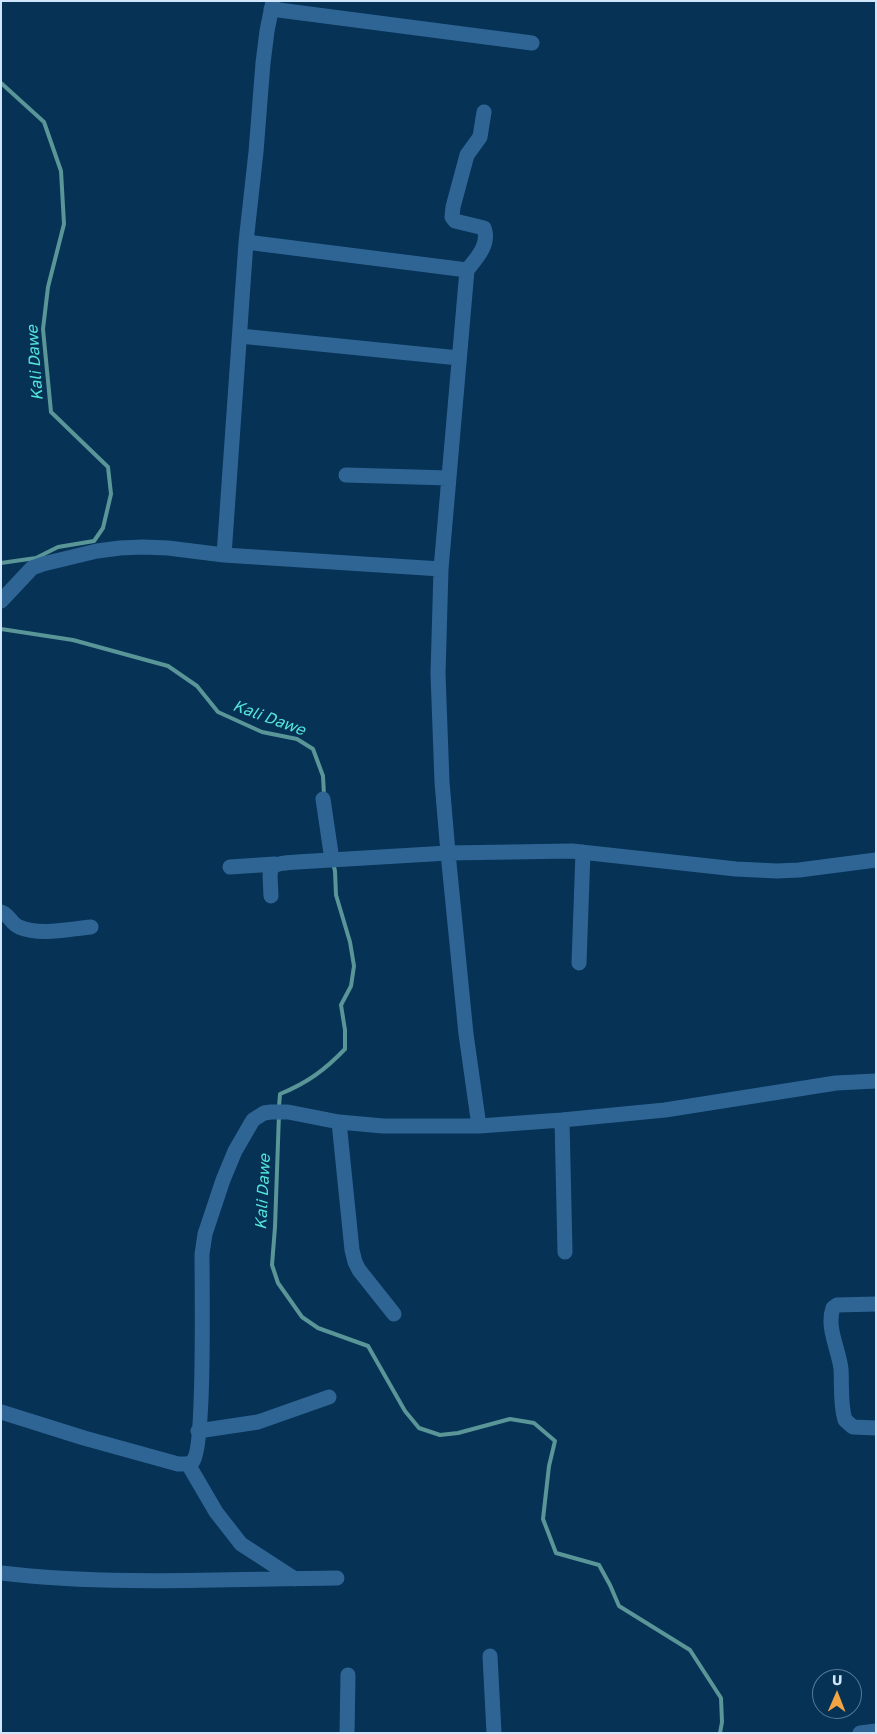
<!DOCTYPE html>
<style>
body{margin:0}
#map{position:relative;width:877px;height:1734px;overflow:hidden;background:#063255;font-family:"Golos Text",sans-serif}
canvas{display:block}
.frame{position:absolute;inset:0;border:2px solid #d0e6fc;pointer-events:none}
.north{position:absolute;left:812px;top:1669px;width:50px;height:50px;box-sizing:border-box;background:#063255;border:1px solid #577a98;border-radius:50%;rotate:1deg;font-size:14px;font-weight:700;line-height:20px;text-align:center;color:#d0e6fc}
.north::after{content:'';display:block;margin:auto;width:18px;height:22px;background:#f3a443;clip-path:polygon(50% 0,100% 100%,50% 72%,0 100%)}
</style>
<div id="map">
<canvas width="877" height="1734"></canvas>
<div class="frame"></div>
<div class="north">U</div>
</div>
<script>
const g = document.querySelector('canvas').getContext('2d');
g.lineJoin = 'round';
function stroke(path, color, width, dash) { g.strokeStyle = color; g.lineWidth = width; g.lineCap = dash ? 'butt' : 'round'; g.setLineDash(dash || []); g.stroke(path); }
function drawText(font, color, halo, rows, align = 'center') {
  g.font = font + ' "Golos Text",sans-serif'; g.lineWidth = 5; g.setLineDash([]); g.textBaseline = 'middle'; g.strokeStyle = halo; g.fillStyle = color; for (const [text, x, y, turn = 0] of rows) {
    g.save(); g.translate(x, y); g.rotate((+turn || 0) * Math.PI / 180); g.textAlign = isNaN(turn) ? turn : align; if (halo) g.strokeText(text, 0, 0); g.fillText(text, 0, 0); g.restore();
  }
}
stroke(new Path2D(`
 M 1,83 L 44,122 L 61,171 L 64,224 L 48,287 L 43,329 L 51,412 L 108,467 L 111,494 L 103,528 L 94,541 L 58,547 L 36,558 L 1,563
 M 1,629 L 73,640 L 168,666 L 197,686 L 218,712 L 262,732 L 297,739 L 313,749 L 323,776 L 324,795
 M 279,1107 L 280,1094 C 307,1083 325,1070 345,1049 L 345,1030 L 341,1005 L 351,986 L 354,966 L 350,942 L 336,895 L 335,871 L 333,863
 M 279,1114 L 275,1227 L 272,1265 L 278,1283 L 302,1317 L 318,1328 L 368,1346 L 405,1411 L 419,1428 L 440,1435 L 458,1433 L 510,1419 L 534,1423 L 555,1441 L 549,1466 L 543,1519 L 556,1553 L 599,1565 L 610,1585 L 619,1606 L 690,1650 L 721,1698 L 722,1722 L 720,1733`), '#5a9698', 4);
stroke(new Path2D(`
 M 271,9 L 532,43
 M 246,242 L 467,270 L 441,569 L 438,674 L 442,782 L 448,853 L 466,1034 L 479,1126
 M 467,270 C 477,258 490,244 484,228 L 455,221 L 452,217 L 453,207 L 467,155 L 480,137 L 484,112
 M 240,336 L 459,358
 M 346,475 L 449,478
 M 224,555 L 246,242 L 256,152 L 263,63 L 267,31 L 273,1
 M 1,601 L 32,568 L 43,564 L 97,551 L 120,548 L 143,547 L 168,548 L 224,555 L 441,569
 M 323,799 L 332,860
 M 230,867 L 275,864
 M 271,896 C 270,866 265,864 297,862 L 448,853 L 572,851 L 736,869 L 777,871 L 799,870 L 876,860
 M 1,912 C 9,914 11,924 19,927 C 41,936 68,929 91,927
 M 579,963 L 583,852
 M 562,1120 L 565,1252
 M 339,1122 L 352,1250 L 355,1262 L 359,1270 L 394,1314
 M 876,1304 L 837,1305 L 833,1308 C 826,1327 839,1350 841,1369 C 842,1386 840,1404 845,1420 L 853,1427 L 876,1428
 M 1,1412 L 84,1438 L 178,1464 C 184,1464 189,1465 193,1461 C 205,1447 202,1282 202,1254 L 205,1234 L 223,1180 L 235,1151 L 253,1120 L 264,1113 L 271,1112 L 288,1112 L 339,1122 L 383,1126 L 479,1126 L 562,1120 L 665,1110 L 836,1083 L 876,1081
 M 198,1431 L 258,1422 L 329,1397
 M 188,1464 L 216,1512 L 241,1544 L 295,1579
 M 1,1573 C 112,1586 226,1579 337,1578
 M 490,1656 L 494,1733
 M 347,1733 L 348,1675
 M 860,1733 L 876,1731`), '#2f6595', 15);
drawText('italic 16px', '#54e3d8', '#063255', [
 ["Kali Dawe",35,363,-94],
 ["Kali Dawe",269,718,20],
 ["Kali Dawe",263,1192,-87]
]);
</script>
